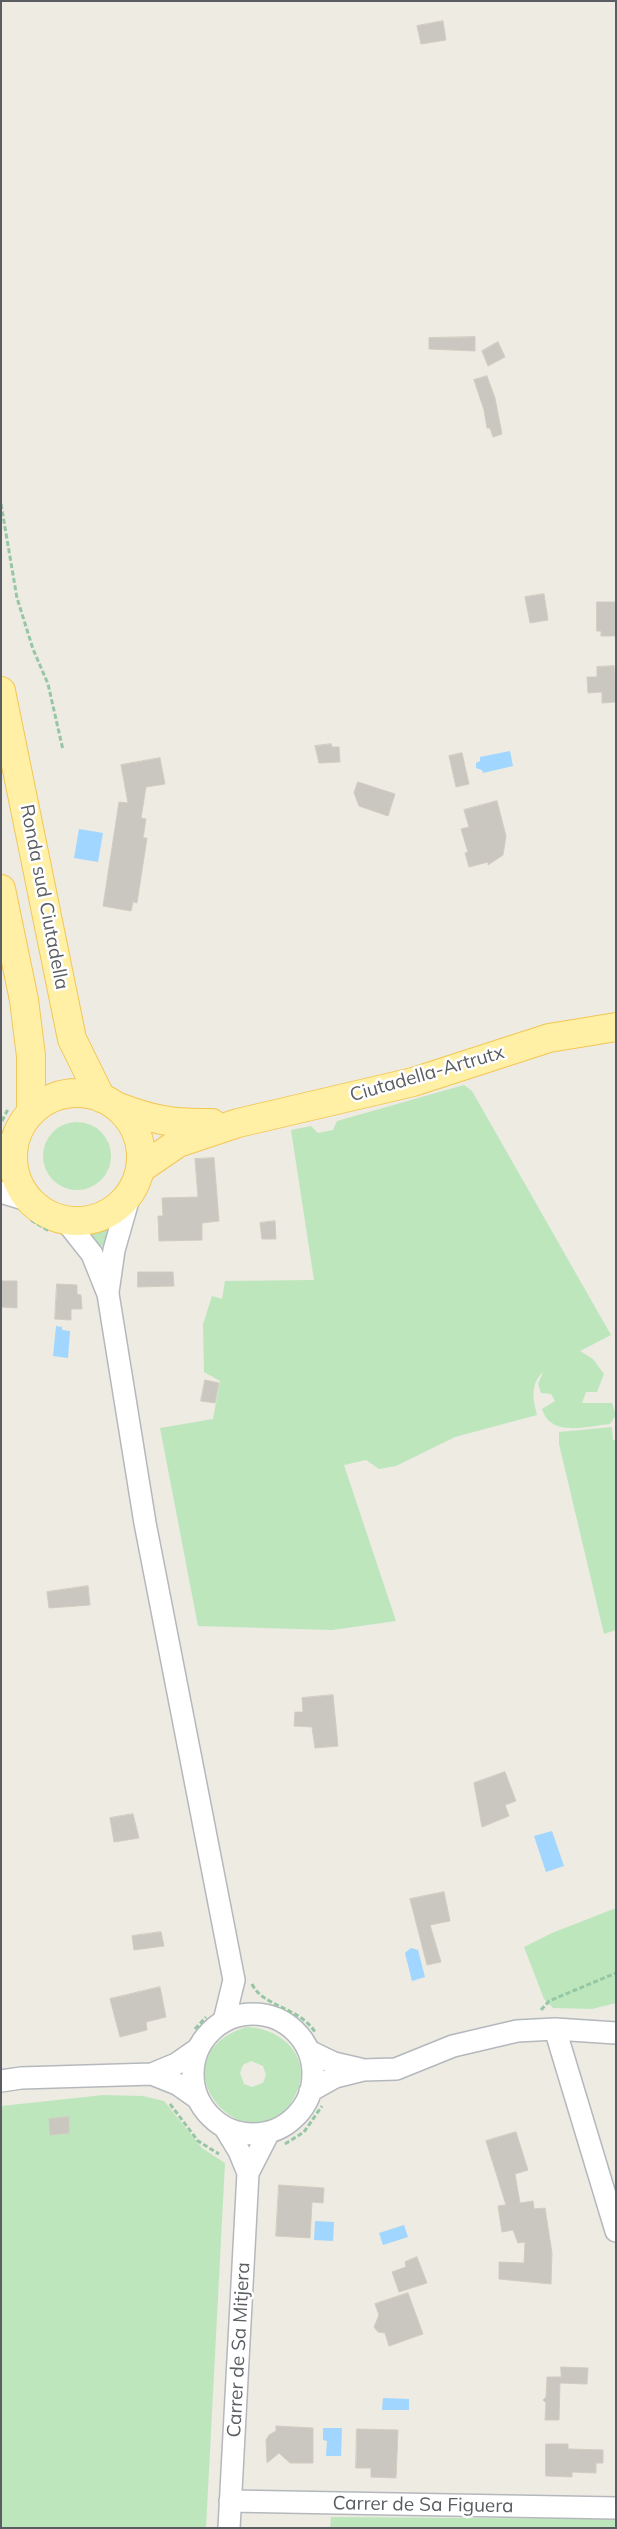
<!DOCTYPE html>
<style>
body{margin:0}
#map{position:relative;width:617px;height:2529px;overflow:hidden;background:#edebe2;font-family:Mulish,sans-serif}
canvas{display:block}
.frame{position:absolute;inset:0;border:2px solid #5a5e63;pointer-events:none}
</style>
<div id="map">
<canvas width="617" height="2529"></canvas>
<div class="frame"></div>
</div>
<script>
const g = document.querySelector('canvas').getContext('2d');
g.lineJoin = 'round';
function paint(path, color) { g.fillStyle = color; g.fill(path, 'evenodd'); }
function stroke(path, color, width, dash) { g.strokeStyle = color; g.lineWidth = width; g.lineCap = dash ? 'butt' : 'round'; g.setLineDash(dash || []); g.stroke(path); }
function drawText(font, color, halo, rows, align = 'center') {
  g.font = font + ' Mulish,sans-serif'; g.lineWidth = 5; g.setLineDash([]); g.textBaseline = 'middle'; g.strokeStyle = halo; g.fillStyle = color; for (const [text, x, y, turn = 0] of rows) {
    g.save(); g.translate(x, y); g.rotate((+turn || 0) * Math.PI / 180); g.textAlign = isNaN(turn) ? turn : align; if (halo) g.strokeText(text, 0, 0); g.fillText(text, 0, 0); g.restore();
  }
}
paint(new Path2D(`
 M 464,1085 L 472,1091 L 611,1335 L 580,1351 L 593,1359 L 604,1374 L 597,1392 L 586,1392 L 582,1403 L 612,1403 L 616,1415 L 610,1424 C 587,1426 551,1438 542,1409 L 555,1401 L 551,1394 L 541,1393 L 538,1384 L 543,1372 C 530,1384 533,1399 537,1415 L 455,1437 L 396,1466 L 379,1469 L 366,1460 L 344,1465 L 396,1621 L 332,1630 L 198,1626 L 160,1428 L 213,1419 L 220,1381 L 204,1372 L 203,1324 L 212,1296 L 222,1299 L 225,1281 L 314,1280 L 291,1130 L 311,1126 L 318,1133 L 333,1130 L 337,1121 Z
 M43 1156a34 34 0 1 1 68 0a34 34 0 1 1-68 0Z
 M 108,1227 L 107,1244 L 98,1247 L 89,1234 Z
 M 612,1427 L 613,1440 L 616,1440 L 616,1630 L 604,1634 L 559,1444 L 559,1432 Z
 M 616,1908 L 616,2003 L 592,2009 L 553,2008 L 544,1999 L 524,1947 L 552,1933 Z
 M 246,2027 C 282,2028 315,2058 295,2096 C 253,2176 146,2060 246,2027 ZM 251,2061 L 263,2066 L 266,2075 L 263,2083 L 252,2087 L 244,2084 L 240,2073 L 243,2065 Z
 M 104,2095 L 143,2096 L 164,2101 L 202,2148 L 225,2163 L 206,2528 L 1,2528 L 1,2106 Z
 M 331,2517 L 616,2519 L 616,2528 L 330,2528 Z`), '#bee6bd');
paint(new Path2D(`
 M 510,751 L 513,766 L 483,773 L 482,770 L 476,768 L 476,763 L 480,761 L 480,757 Z
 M 79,829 L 103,833 L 98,862 L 74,858 Z
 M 56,1326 L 62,1327 L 62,1330 L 70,1331 L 68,1358 L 53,1356 Z
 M 552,1831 L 564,1866 L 546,1872 L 534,1836 Z
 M 411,1948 L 418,1950 L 425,1977 L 412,1981 L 405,1953 Z
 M 315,2221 L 334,2222 L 333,2241 L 314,2240 Z
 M 404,2225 L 408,2237 L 383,2245 L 379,2233 Z
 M 383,2398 L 409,2399 L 409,2410 L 382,2410 Z
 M 323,2428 L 342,2428 L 341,2456 L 326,2456 L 327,2441 L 323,2440 Z`), '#a0d6ff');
const building = new Path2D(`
 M 443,21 L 446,40 L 421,44 L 417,26 Z
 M 475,337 L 475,351 L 429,349 L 429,338 Z
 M 498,342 L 505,357 L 488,366 L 482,351 Z
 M 487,376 L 495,398 L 502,434 L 493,437 L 490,428 L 487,428 L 484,410 L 474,380 Z
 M 544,594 L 548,620 L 530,623 L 525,597 Z
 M 597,602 L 616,602 L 616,636 L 601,636 L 601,631 L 597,631 Z
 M 614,666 L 616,702 L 602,703 L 602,692 L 588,693 L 587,677 L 597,677 L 597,667 Z
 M 331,744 L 332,747 L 339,747 L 340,762 L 319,763 L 315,746 Z
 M 462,753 L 469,784 L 456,787 L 449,756 Z
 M 160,758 L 165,784 L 146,787 L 141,818 L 146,819 L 143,838 L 147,838 L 137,903 L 133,902 L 131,911 L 103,906 L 119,802 L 128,803 L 121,765 Z
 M 358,782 L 395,794 L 388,816 L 359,806 L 354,793 Z
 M 497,801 L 506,836 L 503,855 L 488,865 L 488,862 L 469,867 L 465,853 L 468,852 L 461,829 L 469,827 L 464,810 Z
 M 214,1158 L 219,1221 L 202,1223 L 202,1240 L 159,1241 L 158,1216 L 163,1216 L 162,1198 L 198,1197 L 195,1159 Z
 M 275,1221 L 276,1239 L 262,1239 L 260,1223 Z
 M 138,1272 L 173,1272 L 174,1286 L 138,1287 Z
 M 1,1281 L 17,1281 L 17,1308 L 1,1307 Z
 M 57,1284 L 77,1285 L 77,1294 L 81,1295 L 82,1309 L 71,1309 L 71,1320 L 55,1319 Z
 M 205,1380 L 219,1383 L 215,1403 L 201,1401 Z
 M 88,1586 L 90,1605 L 49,1608 L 47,1592 Z
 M 333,1695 L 338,1746 L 315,1748 L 312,1727 L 294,1726 L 295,1712 L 303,1712 L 302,1698 Z
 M 505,1772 L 516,1801 L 505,1805 L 509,1816 L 482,1827 L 474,1783 Z
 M 133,1814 L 139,1838 L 114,1842 L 110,1818 Z
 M 444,1892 L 450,1921 L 430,1925 L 441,1962 L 427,1965 L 410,1899 Z
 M 161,1932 L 164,1946 L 134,1950 L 132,1936 Z
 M 160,1987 L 166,2017 L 146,2022 L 147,2030 L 120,2037 L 110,1999 Z
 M 69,2117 L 69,2133 L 50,2135 L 49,2119 Z
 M 516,2132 L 528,2170 L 515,2174 L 520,2203 L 533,2201 L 534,2209 L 545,2208 L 552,2253 L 551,2284 L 499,2279 L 499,2262 L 524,2263 L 525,2242 L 518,2243 L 513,2230 L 502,2232 L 498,2206 L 506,2205 L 486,2141 Z
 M 279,2185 L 324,2188 L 323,2203 L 312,2202 L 310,2238 L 276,2236 Z
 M 417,2257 L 427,2283 L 399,2292 L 392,2272 L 406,2267 L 405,2262 Z
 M 408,2293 L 423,2334 L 389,2346 L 385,2333 L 378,2332 L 374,2327 L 379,2315 L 375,2304 Z
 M 561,2367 L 588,2368 L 587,2384 L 560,2383 L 559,2420 L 545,2420 L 546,2403 L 543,2400 L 546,2397 L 547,2377 L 561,2377 Z
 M 276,2426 L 313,2428 L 313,2463 L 290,2463 L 279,2453 L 267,2463 L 266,2440 L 269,2435 L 276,2431 Z
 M 357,2429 L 398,2430 L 396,2478 L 371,2477 L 371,2468 L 356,2468 Z
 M 546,2444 L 568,2444 L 568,2449 L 603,2450 L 603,2463 L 596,2463 L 596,2473 L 572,2472 L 572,2477 L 546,2476 Z`);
paint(building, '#cac7c1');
stroke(building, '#d2ccc0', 1);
const minor = new Path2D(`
 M 1,1149 L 17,1135
 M 1,1192 L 30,1201
 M 65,1220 L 92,1254 L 108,1294 L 145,1523 L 234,1980 L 224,2021
 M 108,1292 L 114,1250 L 130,1194
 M193 2074a60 60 0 1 1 120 0a60 60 0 1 1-120 0Z
 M 555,2029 L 616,2231
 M 309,2051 L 334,2063 L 360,2069
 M 152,2074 L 176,2064 L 199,2048
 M 1,2081 L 21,2078 L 152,2074 L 177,2084 L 197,2098
 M 310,2091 L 335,2077 L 363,2070 L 396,2069 L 453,2046 L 517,2031 L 555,2029 L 616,2033
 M 225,2128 L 239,2151 L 248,2173
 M 230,2501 L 616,2508
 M 229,2528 L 248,2173 L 269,2132`);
const major = new Path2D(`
 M 1,691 L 72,1039 L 101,1098
 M 1,889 L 24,1000 L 31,1056 L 31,1112
 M13 1157a64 64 0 1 1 128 0a64 64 0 1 1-128 0Z
 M 116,1106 C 153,1120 172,1124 212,1123
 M 140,1169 L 178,1143 L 238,1123 L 413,1082 L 549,1038 L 616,1027`);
stroke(minor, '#b4b8bd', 24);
stroke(major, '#f4c654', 30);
stroke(new Path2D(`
 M 1,504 L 17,598 L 33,649 L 48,684 L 63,750
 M 2,1121 L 8,1109
 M 31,1220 L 49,1231
 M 252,1984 C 263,2007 299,2007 315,2032
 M 541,2010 L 549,2001 L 616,1973
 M 195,2029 L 206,2017
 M 170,2104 L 198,2141 L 219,2154
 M 285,2144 L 304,2132 L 322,2106`), '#96c7a4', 3, [5, 2.5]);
stroke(minor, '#fff', 21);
stroke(major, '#fff0a5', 28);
drawText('19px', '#5a5e63', '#fff', [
 ["Ronda sud Ciutadella",44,897,79],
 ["Ciutadella-Artrutx",427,1074,-16],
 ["Carrer de Sa Mitjera",239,2350,-87],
 ["Carrer de Sa Figuera",423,2505,1]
]);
</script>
